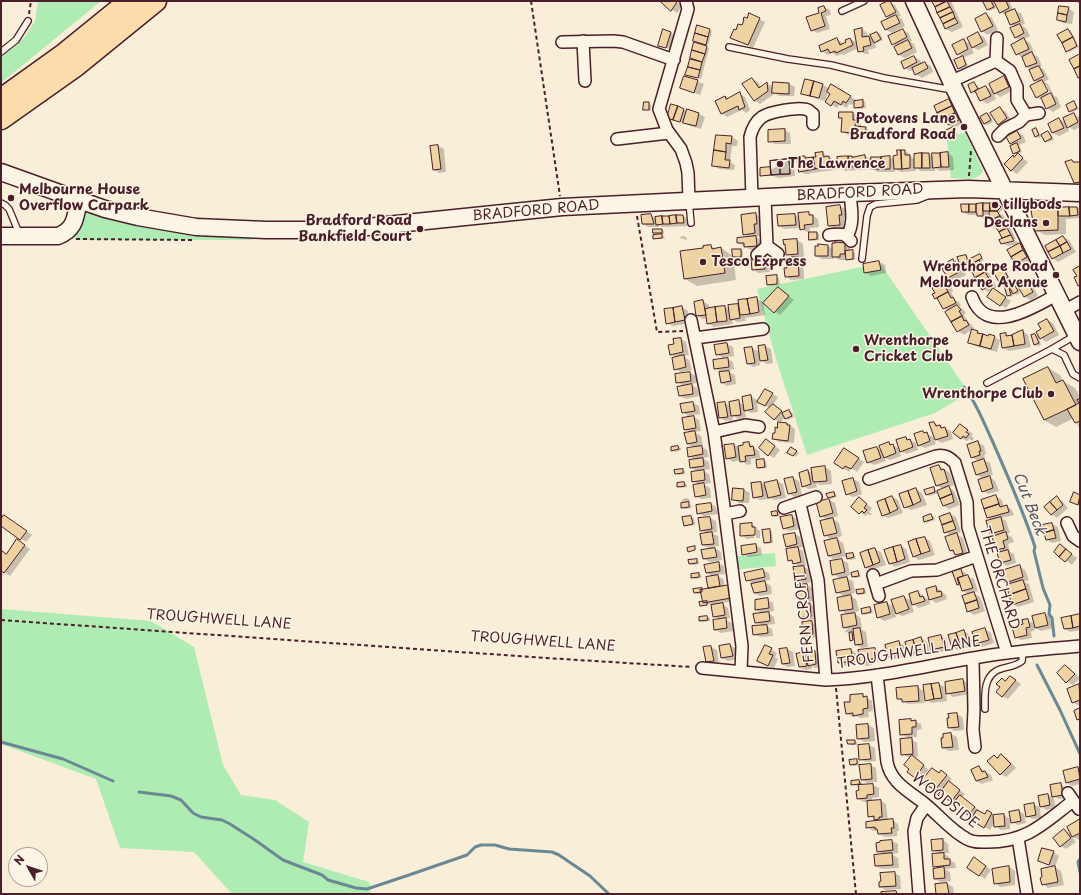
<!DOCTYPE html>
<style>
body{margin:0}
#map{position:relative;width:1081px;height:895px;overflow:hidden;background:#f9eed8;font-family:"Playpen Sans",sans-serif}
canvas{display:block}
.frame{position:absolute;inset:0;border:2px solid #4a1f2b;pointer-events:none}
.north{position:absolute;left:8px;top:847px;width:40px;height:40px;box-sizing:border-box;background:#fcf5e5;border:1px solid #b59f9b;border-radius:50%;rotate:309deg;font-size:11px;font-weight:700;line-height:16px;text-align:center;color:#4a1f2b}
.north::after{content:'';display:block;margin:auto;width:14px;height:18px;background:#4a1f2b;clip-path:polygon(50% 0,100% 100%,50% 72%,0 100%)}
</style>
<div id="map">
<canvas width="1081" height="895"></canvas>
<div class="frame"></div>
<div class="north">N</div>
</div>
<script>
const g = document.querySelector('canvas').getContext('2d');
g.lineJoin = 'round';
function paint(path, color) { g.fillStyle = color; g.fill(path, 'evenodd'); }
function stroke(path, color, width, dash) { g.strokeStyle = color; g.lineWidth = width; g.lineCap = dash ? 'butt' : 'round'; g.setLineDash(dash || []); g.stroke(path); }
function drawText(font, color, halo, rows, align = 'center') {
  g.font = font + ' "Playpen Sans",sans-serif'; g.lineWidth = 3; g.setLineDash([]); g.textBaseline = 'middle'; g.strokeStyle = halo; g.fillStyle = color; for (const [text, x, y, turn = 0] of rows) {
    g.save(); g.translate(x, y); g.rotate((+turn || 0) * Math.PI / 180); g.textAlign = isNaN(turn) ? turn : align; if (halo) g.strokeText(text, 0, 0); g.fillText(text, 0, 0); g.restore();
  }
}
paint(new Path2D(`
 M 38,1 L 101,1 L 1,83 L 1,57 L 24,38 L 35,21 Z
 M 965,132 L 983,171 C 978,182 961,178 951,178 L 947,140 Z
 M 79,200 L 266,230 L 252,240 L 81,240 L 58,236 Z
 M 880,263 L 969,393 L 935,413 L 807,455 L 776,359 L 757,289 Z
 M 775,553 L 776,566 L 732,570 L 730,557 Z
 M 1,609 L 151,621 L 194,647 L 223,765 L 241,795 L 275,800 L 309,822 L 303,862 L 369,882 L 371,894 L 232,894 L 194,852 L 120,848 L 96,779 L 1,744 Z`), '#afecb3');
paint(new Path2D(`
 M 660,1 L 675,1 L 682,6 L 677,13 Z
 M 933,1 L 951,1 L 963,27 L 952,32 L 946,29 Z
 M 988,1 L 993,1 L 996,8 L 990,11 L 987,9 Z
 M 996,1 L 1009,1 L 1014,11 L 1021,13 L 1025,24 L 1021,25 L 1026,28 L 1030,36 L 1024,39 L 1030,43 L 1034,52 L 1032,53 L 1038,57 L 1042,66 L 1040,67 L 1044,70 L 1049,79 L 1044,82 L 1048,84 L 1054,96 L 1057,97 L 1061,107 L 1053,112 L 1047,108 L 1043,100 L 1036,97 L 1039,83 L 1035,80 L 1032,70 L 1027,67 L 1023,58 L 1017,54 L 1021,41 L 1015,37 L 1016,27 L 1010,24 L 1007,16 L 1001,12 ZM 1044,85 L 1046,85 L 1051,95 L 1050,96 Z
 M 1076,1 L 1080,1 L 1080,4 L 1076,2 Z
 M 889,2 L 895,5 L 901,16 L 898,17 L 902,19 L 905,26 L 892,33 L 886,30 L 883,23 L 891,19 L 887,17 L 881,6 Z
 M 824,7 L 830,10 L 831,15 L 826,16 L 830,29 L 817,33 L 812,30 Z
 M 1068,8 L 1074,12 L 1072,24 L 1063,23 L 1058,20 Z
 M 986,14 L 992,18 L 998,30 L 987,35 L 982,31 Z
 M 759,19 L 765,22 L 753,48 L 737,40 L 736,31 L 742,27 Z
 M 862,29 L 867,33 L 868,37 L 873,39 L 877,33 L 880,34 L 883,40 L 877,43 L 875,42 L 876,48 L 868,50 L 869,54 L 865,54 L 859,51 L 859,48 L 843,55 L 841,54 L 837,56 L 832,53 L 828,55 L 822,51 L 837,39 L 844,44 L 850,39 L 858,43 Z
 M 709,30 L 712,31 L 708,45 L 694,41 Z
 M 903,30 L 909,34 L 912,41 L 910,42 L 914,44 L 917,52 L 905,58 L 899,55 L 895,47 L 897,46 L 893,44 Z
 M 1068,30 L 1071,31 L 1079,47 L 1069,52 L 1067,51 Z
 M 671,33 L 676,36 L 672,50 L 659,45 Z
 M 978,34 L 984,37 L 988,45 L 978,50 L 970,46 L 974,53 L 963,58 L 965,59 L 968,66 L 961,69 L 959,68 L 963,57 L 958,54 L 964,41 L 972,45 Z
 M 695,44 L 709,48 L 701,79 L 687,74 Z
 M 914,57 L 920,60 L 922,64 L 925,63 L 931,66 L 933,72 L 922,78 L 916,74 L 914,70 L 910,71 L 905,68 Z
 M 685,77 L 704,84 L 700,95 L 681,88 Z
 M 1004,77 L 1010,81 L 1014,90 L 1000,97 L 993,92 L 996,99 L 987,104 L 981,100 L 977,92 L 975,93 L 972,92 L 974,83 L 977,85 L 980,90 L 986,87 L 993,91 Z
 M 752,79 L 758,82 L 761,87 L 767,83 L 773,87 L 774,83 L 789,84 L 795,87 L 794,96 L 779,96 L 773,92 L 774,94 L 760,104 L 754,100 Z
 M 806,80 L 823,85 L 830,89 L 831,86 L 856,100 L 852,105 L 849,104 L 847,108 L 840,104 L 837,108 L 827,102 L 832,93 L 828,91 L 825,101 L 808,96 L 802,93 Z
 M 740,94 L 745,97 L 750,110 L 746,113 L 742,110 L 727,117 L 722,113 L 725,97 L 728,99 Z
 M 949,100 L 954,103 L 964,123 L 953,128 L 955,130 L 958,135 L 951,139 L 949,137 L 946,132 L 954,128 L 941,119 Z
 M 862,101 L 865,102 L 866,108 L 858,109 L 855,107 Z
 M 1074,102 L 1076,104 L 1079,109 L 1073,112 L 1070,111 Z
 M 649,103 L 651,105 L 651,111 L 644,109 Z
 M 672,105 L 687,111 L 687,110 L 699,114 L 705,117 L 701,129 L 690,126 L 683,122 L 682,123 L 670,118 Z
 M 1000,109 L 1006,112 L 1012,122 L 1004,127 L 998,124 Z
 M 840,113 L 853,113 L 859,117 L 858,123 L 861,124 L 861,128 L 865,128 L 871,131 L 871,136 L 848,135 L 842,131 L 843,119 L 840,118 Z
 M 987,114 L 990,115 L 993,122 L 987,125 L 984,124 Z
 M 1074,114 L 1080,118 L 1080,127 L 1074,130 L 1067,126 L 1069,131 L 1059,136 L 1053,133 L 1049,124 L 1059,119 L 1066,123 Z
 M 1036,129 L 1038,131 L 1041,137 L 1039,138 L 1036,137 L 1033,130 Z
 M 784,130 L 790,133 L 791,144 L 775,144 L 769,141 Z
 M 1017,132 L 1023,135 L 1026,142 L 1019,145 L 1022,152 L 1017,154 L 1028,162 L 1017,174 L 1011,170 L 1013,156 L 1015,157 L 1018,155 L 1014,153 L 1014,145 L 1011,143 Z
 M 1048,132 L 1051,134 L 1054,140 L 1048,142 L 1046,141 Z
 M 717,136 L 732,137 L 738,141 L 737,146 L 732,146 L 730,162 L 735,165 L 734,170 L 719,169 L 713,165 Z
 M 438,146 L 444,149 L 446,172 L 439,173 L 434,170 Z
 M 905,151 L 910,154 L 911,157 L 915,159 L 929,154 L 933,157 L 948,153 L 953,157 L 954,170 L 940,171 L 935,168 L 935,171 L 921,171 L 916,168 L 916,171 L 901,172 L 895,169 L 895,172 L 878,172 L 872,169 L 845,171 L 839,167 L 838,158 L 865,156 L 872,160 L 889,157 L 895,160 Z
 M 823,153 L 835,161 L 836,170 L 810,173 L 810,174 L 805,174 L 800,171 L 805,157 L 808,159 L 817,157 Z
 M 789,160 L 794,164 L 795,176 L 778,178 L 774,176 L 764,176 L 761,175 L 770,168 L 772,169 Z
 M 997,204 L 1003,209 L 999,213 L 1003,215 L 1016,239 L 1008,241 L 1005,244 L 1017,241 L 1019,244 L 1008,246 L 1002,243 L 1003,239 L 988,211 L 989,219 L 984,219 L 978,215 L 968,215 L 963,212 Z
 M 840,206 L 846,210 L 847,218 L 844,218 L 845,228 L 835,229 L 829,226 L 827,208 Z
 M 1080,208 L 1080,218 L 1066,219 L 1066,234 L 1045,235 L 1036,230 L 1032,209 Z
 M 809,213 L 818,219 L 819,227 L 810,228 L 810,233 L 817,233 L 819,234 L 819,240 L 812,241 L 810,239 L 810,232 L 807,232 L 801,228 L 784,229 L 779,226 L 795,215 L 800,218 Z
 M 755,214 L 761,217 L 762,227 L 759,227 L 760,236 L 755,237 L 761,240 L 762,249 L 751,250 L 738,243 L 750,237 L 744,234 Z
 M 651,215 L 655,218 L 683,216 L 689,219 L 689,226 L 662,227 L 659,225 L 659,227 L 648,227 L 643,224 Z
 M 662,230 L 664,231 L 664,234 L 660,234 L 664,236 L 665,239 L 657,239 L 654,238 L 659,235 L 654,232 Z
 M 684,236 L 687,238 L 687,240 L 680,238 L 680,237 Z
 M 1063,237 L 1069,240 L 1076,252 L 1058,262 L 1053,258 Z
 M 797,240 L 803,244 L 804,257 L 796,257 L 803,261 L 804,279 L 791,280 L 786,276 L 788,269 L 794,258 L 787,254 L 786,245 L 785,244 Z
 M 844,244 L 850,247 L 850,252 L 855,253 L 855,260 L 849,260 L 846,259 L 846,260 L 839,260 L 834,257 L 834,259 L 822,259 L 816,256 L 828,246 L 833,249 Z
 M 1020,245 L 1025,248 L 1032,260 L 1021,266 L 1016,263 Z
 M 711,246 L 716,249 L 721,248 L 733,256 L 741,250 L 743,251 L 743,257 L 736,258 L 733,256 L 736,280 L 697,286 L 685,279 L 704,249 Z
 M 980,255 L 984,260 L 980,262 L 984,265 L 997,287 L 988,292 L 983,289 L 973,265 L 971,263 L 961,266 L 966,275 L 954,281 L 948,278 L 953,260 L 961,265 L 958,258 L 966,256 L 968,257 L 969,261 Z
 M 763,259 L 769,263 L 770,272 L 758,273 L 753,269 Z
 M 879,262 L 885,265 L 886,273 L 871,276 L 865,272 Z
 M 1003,269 L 1006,271 L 1010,279 L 1003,283 L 1000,281 L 995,273 Z
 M 776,276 L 779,278 L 780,285 L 770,286 L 768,285 Z
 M 1026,281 L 1032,284 L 1038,296 L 1031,300 L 1025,297 L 1019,285 Z
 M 945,283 L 951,286 L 953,291 L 951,292 L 955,300 L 959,302 L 961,306 L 959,307 L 963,309 L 966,313 L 964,315 L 967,320 L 974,328 L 964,335 L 958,331 L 949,311 L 944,308 L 940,301 L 936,298 L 936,293 Z
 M 1013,283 L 1016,285 L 1020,293 L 1016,295 L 1012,292 L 1013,296 L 1010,297 L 1008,296 L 1008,286 Z
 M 778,288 L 794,300 L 780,315 L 764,303 Z
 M 999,293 L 1011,301 L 1006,308 L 1000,305 Z
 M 757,299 L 763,302 L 765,315 L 745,318 L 746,321 L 737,322 L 732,319 L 733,324 L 714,327 L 708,323 L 707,318 L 703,319 L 697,316 L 695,303 L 703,301 L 709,305 L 710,309 L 725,307 L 730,310 L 729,306 L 739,305 Z
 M 682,307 L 688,311 L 690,323 L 673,326 L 667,323 Z
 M 1047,320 L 1053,323 L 1059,335 L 1046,342 L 1041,338 L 1042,330 Z
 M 973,330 L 978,332 L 983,336 L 994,337 L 1000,340 L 997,352 L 975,346 L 969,342 Z
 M 1023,331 L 1028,335 L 1031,347 L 1009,351 L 1003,348 L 1006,334 L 1009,336 Z
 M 1035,335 L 1038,336 L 1041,345 L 1038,346 L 1035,345 L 1032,336 Z
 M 681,339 L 686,342 L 689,355 L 683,356 L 689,360 L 692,370 L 681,372 L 675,369 L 677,358 L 671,354 L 675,344 Z
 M 727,344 L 733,347 L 734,356 L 723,358 L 717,354 Z
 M 765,346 L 771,349 L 773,363 L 767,364 L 759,359 L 760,365 L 753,367 L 747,363 L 752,348 L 760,352 L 759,347 Z
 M 728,359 L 733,362 L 734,369 L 727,371 L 735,375 L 736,384 L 727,386 L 722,383 L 723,373 L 715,368 Z
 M 1048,368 L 1060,375 L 1063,381 L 1075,388 L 1080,397 L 1080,429 L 1074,418 L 1056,427 L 1044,420 Z
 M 690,373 L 696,376 L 697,383 L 690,384 L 697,388 L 699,396 L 686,399 L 680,396 L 684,386 L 677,382 Z
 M 765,390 L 778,397 L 773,405 L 784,413 L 789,411 L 792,412 L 794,417 L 788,420 L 785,417 L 780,423 L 787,424 L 795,429 L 794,443 L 779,442 L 773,438 L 778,429 L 779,422 L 774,419 L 770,408 L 759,402 Z
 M 751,396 L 757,400 L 758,412 L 751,413 L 745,410 L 746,417 L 738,419 L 732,415 L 733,420 L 726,421 L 720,418 L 725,403 L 731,406 L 738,402 L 744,405 Z
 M 693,403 L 699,406 L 700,414 L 688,416 L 683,412 Z
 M 694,417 L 699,420 L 701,431 L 694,432 L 701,436 L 703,445 L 700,446 L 707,450 L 709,457 L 702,458 L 709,462 L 710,469 L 702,470 L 709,474 L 711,483 L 703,484 L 710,488 L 711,498 L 701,499 L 696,496 L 700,485 L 693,481 L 699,472 L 691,468 L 695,460 L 689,456 L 695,448 L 688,444 L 692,433 L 685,429 Z
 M 934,423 L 951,431 L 953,439 L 942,443 L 936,440 L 931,424 Z
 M 961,425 L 973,434 L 971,436 L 974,438 L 972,441 L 969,439 L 967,441 L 961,438 Z
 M 923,432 L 933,437 L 936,444 L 925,448 L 919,445 Z
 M 906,438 L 916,443 L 918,450 L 907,454 L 899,450 L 901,456 L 890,460 L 884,457 L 886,461 L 874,465 L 868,462 L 877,448 L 883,451 L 889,443 L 900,449 Z
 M 978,442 L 984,446 L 986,454 L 984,455 L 985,458 L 982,459 L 990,463 L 993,475 L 988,476 L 995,481 L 999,491 L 988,494 L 983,491 L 984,479 L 977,475 L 980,462 L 972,457 Z
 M 749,443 L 759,451 L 760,458 L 751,459 L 751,464 L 747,465 L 741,460 L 733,462 L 727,458 L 725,446 L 734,445 L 738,447 L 744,446 Z
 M 772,444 L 780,450 L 774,458 L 769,455 Z
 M 678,447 L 681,448 L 681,450 L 675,452 L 672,450 Z
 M 791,448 L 799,453 L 796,457 L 789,452 Z
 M 850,453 L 864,462 L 857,472 L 851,468 L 849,472 L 843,468 Z
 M 763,460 L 766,461 L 767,468 L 760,469 L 758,468 Z
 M 939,466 L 950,473 L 954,485 L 948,487 L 954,491 L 960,505 L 949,509 L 944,506 L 939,493 L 929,496 L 927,494 L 934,488 L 937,492 L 944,489 L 937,486 Z
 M 825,467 L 831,471 L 832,484 L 820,485 L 816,483 L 817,487 L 809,489 L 803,486 L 808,471 L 813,474 L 813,469 Z
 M 682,470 L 685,471 L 685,474 L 678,475 L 676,473 Z
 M 793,478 L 799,481 L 802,495 L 794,497 L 789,493 Z
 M 853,479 L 859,482 L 862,494 L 853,497 L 847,494 Z
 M 777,481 L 783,484 L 786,498 L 775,500 L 768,497 L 769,499 L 760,500 L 754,497 L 761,483 L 766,486 Z
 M 684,483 L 687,485 L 687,487 L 681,488 L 678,487 Z
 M 916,489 L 922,493 L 927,505 L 911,510 L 905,507 Z
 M 744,490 L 750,493 L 749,503 L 739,503 L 733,499 Z
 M 834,493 L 836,494 L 837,497 L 831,499 L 828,497 Z
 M 1075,494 L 1080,496 L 1080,506 L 1071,502 Z
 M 996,496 L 1002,500 L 1004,507 L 1007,506 L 1012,510 L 1014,515 L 1001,518 L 1006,521 L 1010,533 L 1006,534 L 1012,537 L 1014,542 L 1008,544 L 1010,552 L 1014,554 L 1016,563 L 1007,566 L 1001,563 L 998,554 L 1002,553 L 997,550 L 996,537 L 990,533 L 992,520 L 988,518 Z
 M 892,497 L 898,500 L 903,513 L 888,518 L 882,515 Z
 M 687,498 L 689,499 L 690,501 L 686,502 L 691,505 L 692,508 L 685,509 L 682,508 L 687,503 L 682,501 L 682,499 Z
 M 1057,498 L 1062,501 L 1068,508 L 1057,518 L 1051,514 Z
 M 859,499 L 872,508 L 869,512 L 872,514 L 870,515 L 867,514 L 866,516 L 860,513 Z
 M 829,500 L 835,503 L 838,516 L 831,518 L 839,523 L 842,536 L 830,539 L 825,535 L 828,520 L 821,516 Z
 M 711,504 L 716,507 L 718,514 L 704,516 L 698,513 Z
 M 777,512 L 779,513 L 780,516 L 775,517 L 773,516 Z
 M 950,514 L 956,517 L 961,532 L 956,534 L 963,538 L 968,556 L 961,558 L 950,550 L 952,536 L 945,532 Z
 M 931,515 L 934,517 L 935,520 L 927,523 L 925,521 Z
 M 792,516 L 797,519 L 799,529 L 789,531 L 783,528 Z
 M 691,517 L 694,518 L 695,525 L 687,526 L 685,525 Z
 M 710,518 L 716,521 L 717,532 L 711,533 L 718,536 L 719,546 L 713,547 L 721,552 L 722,560 L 710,562 L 704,559 L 711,549 L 703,545 L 708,534 L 701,530 L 699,519 Z
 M 10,520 L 32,535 L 26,542 L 1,525 L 1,521 Z
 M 752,524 L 757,528 L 757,529 L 760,531 L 760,538 L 756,538 L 756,528 L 754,528 L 754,538 L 747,539 L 741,535 Z
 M 1052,524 L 1058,527 L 1061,541 L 1052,543 L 1047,540 Z
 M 769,530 L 772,532 L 773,543 L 767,544 L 764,543 Z
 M 795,534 L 800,537 L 803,547 L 798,548 L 803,551 L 806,565 L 802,566 L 810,570 L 812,582 L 802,584 L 797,580 L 801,567 L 789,560 L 792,549 L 787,546 Z
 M 925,538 L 930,541 L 935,555 L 919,560 L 913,556 Z
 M 837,539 L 843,543 L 846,555 L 853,554 L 855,556 L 856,559 L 850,560 L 848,558 L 847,556 L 834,559 L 828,556 Z
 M 23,544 L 30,549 L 10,576 L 1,570 L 1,550 L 7,554 Z
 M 755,545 L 761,548 L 762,555 L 749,557 L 743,554 Z
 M 901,546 L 906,549 L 910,562 L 895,567 L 890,563 Z
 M 1061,546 L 1077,558 L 1072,565 L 1055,552 Z
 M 875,549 L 881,552 L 886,565 L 871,570 L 866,567 L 861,554 Z
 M 697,560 L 699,562 L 699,564 L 693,565 L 690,564 Z
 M 842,560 L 848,563 L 850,575 L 844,577 L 853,581 L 855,593 L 848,595 L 856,599 L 859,611 L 852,613 L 860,617 L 862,628 L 860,629 L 866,632 L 868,647 L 862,648 L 856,645 L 856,641 L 851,640 L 850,633 L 845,632 L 845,630 L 848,630 L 844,627 L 848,615 L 840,610 L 845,597 L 837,592 L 841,579 L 833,574 L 831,562 Z
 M 718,563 L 724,566 L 725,574 L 716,575 L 723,579 L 725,587 L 736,601 L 721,603 L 728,608 L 730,618 L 724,619 L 732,623 L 733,631 L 721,633 L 715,630 L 721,620 L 713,616 L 712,604 L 701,606 L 704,603 L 702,593 L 697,594 L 694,592 L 709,589 L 707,578 L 714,577 L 707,573 Z
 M 1019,566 L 1025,570 L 1029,580 L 1024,582 L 1029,584 L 1034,602 L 1018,607 L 1013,604 L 1010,585 L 1006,582 Z
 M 763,570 L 769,573 L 770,580 L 763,581 L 771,586 L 772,594 L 760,596 L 754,593 L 754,584 L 747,580 L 745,574 Z
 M 960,570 L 966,573 L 967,576 L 974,579 L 978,591 L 973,593 L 980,597 L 985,611 L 974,615 L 968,611 L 970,595 L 963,591 L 961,587 L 957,585 L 953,572 Z
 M 858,572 L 860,574 L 861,577 L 855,578 L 853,576 Z
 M 699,574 L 701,575 L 702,578 L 695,579 L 692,577 Z
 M 807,585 L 813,588 L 814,601 L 805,602 L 799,598 L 798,586 Z
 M 936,587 L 946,595 L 947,599 L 936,603 L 930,599 Z
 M 863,590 L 866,591 L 866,594 L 860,595 L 858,594 Z
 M 918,592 L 929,600 L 930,604 L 919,608 L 911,603 L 914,612 L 902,616 L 896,613 L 892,600 L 904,597 L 912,601 Z
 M 767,599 L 773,603 L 774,611 L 767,612 L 774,617 L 775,624 L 765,625 L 772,629 L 773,636 L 760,637 L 754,634 L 763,626 L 756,622 L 763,614 L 756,610 Z
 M 887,603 L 893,606 L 896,617 L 884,621 L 878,617 Z
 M 810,604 L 815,607 L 816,619 L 807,620 L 801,616 Z
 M 870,608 L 872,610 L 873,613 L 865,615 L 863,613 Z
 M 1045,614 L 1050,617 L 1053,628 L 1041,631 L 1034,627 L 1035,630 L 1031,632 L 1032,638 L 1021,640 L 1016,637 L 1027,620 L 1035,624 Z
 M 1080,615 L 1080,630 L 1070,632 L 1065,629 Z
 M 707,617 L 710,618 L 710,621 L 703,622 L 700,621 Z
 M 812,622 L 817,626 L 818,637 L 810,638 L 804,635 Z
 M 985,629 L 991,633 L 994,643 L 982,647 L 976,643 Z
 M 964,631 L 970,635 L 973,646 L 958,650 L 952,647 Z
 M 941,636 L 947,639 L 949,650 L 937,653 L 931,650 Z
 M 921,638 L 927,642 L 930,652 L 915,657 L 909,653 Z
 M 899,643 L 905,646 L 907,656 L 894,659 L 888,656 Z
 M 730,645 L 736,649 L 738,659 L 728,661 L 722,658 Z
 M 766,646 L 777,653 L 775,657 L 778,659 L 774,668 L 764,664 Z
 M 711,647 L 717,650 L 719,664 L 713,665 L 707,662 L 705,648 Z
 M 787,649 L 793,652 L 795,666 L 788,667 L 782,664 L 780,650 Z
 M 875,649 L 880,653 L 881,661 L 872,663 L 872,665 L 866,666 L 860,662 Z
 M 851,650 L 856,653 L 858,664 L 845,666 L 839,663 Z
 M 814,652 L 820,655 L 822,667 L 815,668 L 812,666 L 812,669 L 805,670 L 799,667 L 804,654 L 808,656 Z
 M 1066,666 L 1071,670 L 1080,678 L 1073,685 L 1067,682 Z
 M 1010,677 L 1021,684 L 1008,699 L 1002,696 L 1002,679 L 1006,681 Z
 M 963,680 L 968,684 L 970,694 L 953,697 L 946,692 L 947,701 L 932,703 L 926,700 L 939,684 L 947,688 Z
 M 1079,686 L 1080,705 L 1078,705 L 1073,702 L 1068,690 Z
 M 918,687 L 923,691 L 924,703 L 908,704 L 898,698 Z
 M 862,695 L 872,701 L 873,711 L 868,712 L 869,717 L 860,718 L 856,716 L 852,717 L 847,713 L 851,703 Z
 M 957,714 L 963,718 L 964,730 L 954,731 L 949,727 Z
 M 910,720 L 921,724 L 922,729 L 917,730 L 917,737 L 907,737 L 901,734 Z
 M 868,725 L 874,728 L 875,741 L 864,742 L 858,738 Z
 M 951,734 L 957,737 L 959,750 L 949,751 L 943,748 L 944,735 Z
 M 911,739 L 917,743 L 918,756 L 913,757 L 928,769 L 929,769 L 921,780 L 915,777 L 912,757 L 908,757 L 902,754 Z
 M 855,741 L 857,742 L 857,745 L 851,745 L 849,744 Z
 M 869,745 L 875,748 L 876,761 L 866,762 L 860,759 Z
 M 1001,755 L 1007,758 L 1016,768 L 1006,777 L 1001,774 L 998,759 Z
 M 857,761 L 859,762 L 860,765 L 853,766 L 851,764 Z
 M 870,765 L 876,768 L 877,782 L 867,783 L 862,780 Z
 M 979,767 L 991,775 L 993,780 L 982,784 L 976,781 Z
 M 1078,768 L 1080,769 L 1080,784 L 1072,786 L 1066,782 Z
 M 942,771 L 952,779 L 949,782 L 965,794 L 962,797 L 980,811 L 979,812 L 985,815 L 988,812 L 995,816 L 1004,815 L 1010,819 L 1010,829 L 1001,830 L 995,826 L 995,821 L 990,830 L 973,820 L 974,818 L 964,813 L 953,805 L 955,803 L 951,801 L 950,802 L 944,799 L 941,793 L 923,782 L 940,774 Z
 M 859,781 L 862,782 L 862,786 L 873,785 L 879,788 L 879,797 L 872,798 L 873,802 L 881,801 L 886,804 L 888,821 L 893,820 L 898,824 L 899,831 L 897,831 L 897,836 L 885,837 L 879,834 L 879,830 L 873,831 L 867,827 L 879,821 L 869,816 L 868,802 L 864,802 L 858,799 L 860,791 L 859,785 L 855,785 L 852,784 Z
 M 1060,784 L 1066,788 L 1068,798 L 1059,799 L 1053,796 L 1056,808 L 1046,810 L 1041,806 L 1048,795 L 1054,798 L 1051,786 Z
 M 1034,804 L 1040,808 L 1041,818 L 1033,819 L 1027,816 Z
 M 1019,811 L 1024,814 L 1026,823 L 1018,825 L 1012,822 Z
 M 1080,820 L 1080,839 L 1079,840 L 1070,835 L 1076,842 L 1066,849 L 1061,846 L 1064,830 L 1073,835 Z
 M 943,840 L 948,844 L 949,853 L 943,853 L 949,857 L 949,860 L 955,863 L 956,868 L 945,869 L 950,872 L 951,881 L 941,882 L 935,879 L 939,869 L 934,866 L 939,854 L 933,850 Z
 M 892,841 L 898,844 L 898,853 L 891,854 L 898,858 L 899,868 L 882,869 L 876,866 L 885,855 L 878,851 Z
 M 1053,852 L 1059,856 L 1055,867 L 1061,871 L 1064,885 L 1048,888 L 1043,884 L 1044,878 L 1042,870 L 1055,867 L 1039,861 Z
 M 980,862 L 991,870 L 985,879 L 968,868 Z
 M 1009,867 L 1015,871 L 1015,885 L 1000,887 L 995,883 Z
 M 894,873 L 900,876 L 901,889 L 886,890 L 880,887 Z
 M 947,884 L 953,887 L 954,894 L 937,894 L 936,885 Z`), '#0003');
stroke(new Path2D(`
 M 964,387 C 976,402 983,421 991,438 C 1007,474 1023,510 1035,547 L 1034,551 L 1043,588 L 1050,605 L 1049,614 L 1052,618 L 1054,636
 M 1037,665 L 1060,710 L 1080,754
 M 1,742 L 63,759 L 113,781
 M 139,792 L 171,796 L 181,800 L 193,813 L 201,817 L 222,820 L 230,824 L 255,840 L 283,860 L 322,875 L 328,880 L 356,888 L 367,889 L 409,875 L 467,855 L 475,847 L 481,845 L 495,845 L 509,849 L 552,852 L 559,855 L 590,876 L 609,894
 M 1080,859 L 1078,862 L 1080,872`), '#6a8994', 3);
const building = new Path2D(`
 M 660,1 L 675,1 L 677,2 L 671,11 Z
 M 888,1 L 890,1 L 896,12 L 886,17 L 880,5 Z
 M 934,1 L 947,1 L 935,7 L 932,2 Z
 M 947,1 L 950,7 L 937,13 L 935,7 Z
 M 986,1 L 991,1 L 994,7 L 987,10 L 983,2 Z
 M 994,1 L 1006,1 L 1009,8 L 1000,13 Z
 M 824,6 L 826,11 L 821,13 L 825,26 L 811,31 L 806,17 L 819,13 L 818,8 Z
 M 1059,6 L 1069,7 L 1067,15 L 1058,13 Z
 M 950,7 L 953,12 L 940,18 L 937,13 Z
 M 1015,9 L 1020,21 L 1010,25 L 1005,13 Z
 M 953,12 L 955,18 L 943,24 L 940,18 Z
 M 749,13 L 760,18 L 748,45 L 730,38 L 734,29 L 736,30 L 738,24 L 742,25 L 744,20 L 743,20 L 744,17 L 747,18 Z
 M 986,13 L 993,26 L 981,32 L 975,19 Z
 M 1058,13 L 1067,15 L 1066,22 L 1057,20 Z
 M 896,15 L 900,23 L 885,30 L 881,22 Z
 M 955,18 L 958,23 L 945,29 L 943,24 Z
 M 1020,24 L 1024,33 L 1015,38 L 1010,28 Z
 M 697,25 L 710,29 L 708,37 L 695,33 Z
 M 862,28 L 862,37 L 869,36 L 871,45 L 863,47 L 864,51 L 858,52 L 854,30 Z
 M 663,29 L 671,32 L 666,48 L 658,46 Z
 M 903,29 L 907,37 L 892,45 L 888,36 Z
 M 1068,29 L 1073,37 L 1062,43 L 1057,35 Z
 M 877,32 L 881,39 L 874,43 L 870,35 Z
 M 978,32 L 983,42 L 972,48 L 967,38 Z
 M 695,33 L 708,37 L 706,45 L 693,41 Z
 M 1073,37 L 1077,46 L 1066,52 L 1062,43 Z
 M 837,38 L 840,45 L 846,42 L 845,40 L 850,38 L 853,45 L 836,53 L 835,51 L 830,53 L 828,49 L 821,52 L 819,46 Z
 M 1024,38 L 1029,49 L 1016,55 L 1011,45 Z
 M 964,39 L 968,49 L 957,55 L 952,45 Z
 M 908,40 L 912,48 L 898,55 L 894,47 Z
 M 694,42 L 707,46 L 705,54 L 692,50 Z
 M 692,50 L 705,54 L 702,62 L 690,58 Z
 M 1032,52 L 1037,63 L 1026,67 L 1022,57 Z
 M 1080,54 L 1080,66 L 1074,69 L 1069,60 Z
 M 914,56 L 917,62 L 904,69 L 901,62 Z
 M 963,56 L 966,65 L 958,69 L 954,60 Z
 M 690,59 L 702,62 L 700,70 L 688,67 Z
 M 925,62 L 928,68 L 915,75 L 912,68 Z
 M 1039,66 L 1044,76 L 1034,81 L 1029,70 Z
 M 1080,66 L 1080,77 L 1078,78 L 1074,69 Z
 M 688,67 L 700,70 L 698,78 L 685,75 Z
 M 684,76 L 698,80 L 694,93 L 680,88 Z
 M 1004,76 L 1009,87 L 994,94 L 989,84 Z
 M 752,78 L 759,88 L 767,82 L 768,91 L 754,101 L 742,84 Z
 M 805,79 L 814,81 L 810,96 L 801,94 Z
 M 1042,80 L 1048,91 L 1036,98 L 1030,86 Z
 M 814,81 L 823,84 L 819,98 L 810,96 Z
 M 773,82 L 789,83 L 789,94 L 772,93 Z
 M 974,82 L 978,89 L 971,93 L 968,85 Z
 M 831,84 L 851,96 L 846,103 L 843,101 L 841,105 L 834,101 L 831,106 L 825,102 L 830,94 L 827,92 Z
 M 986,86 L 991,96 L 980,101 L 975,91 Z
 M 740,92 L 745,107 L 739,110 L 738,106 L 721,114 L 715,101 L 725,96 L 726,99 Z
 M 1051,93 L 1056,104 L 1046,109 L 1041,98 Z
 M 949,99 L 952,106 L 937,113 L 934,106 Z
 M 863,100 L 863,107 L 854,108 L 854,101 Z
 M 1074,101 L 1077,108 L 1069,112 L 1066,105 Z
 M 644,102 L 649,102 L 649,110 L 643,110 Z
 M 671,104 L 678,106 L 673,120 L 667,118 Z
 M 678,106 L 684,109 L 680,122 L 673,120 Z
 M 952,106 L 955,113 L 941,120 L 937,113 Z
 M 1000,107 L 1007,118 L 998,125 L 990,113 Z
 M 687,109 L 699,113 L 696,126 L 683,123 Z
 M 839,112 L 853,112 L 853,120 L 856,120 L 855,126 L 866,127 L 865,134 L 841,132 L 842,118 L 839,118 Z
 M 955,113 L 959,120 L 948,125 L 945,118 Z
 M 987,113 L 991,120 L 984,124 L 980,117 Z
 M 1074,113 L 1078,122 L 1067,128 L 1063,118 Z
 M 1059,118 L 1064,128 L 1052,133 L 1048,124 Z
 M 953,127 L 956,134 L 948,138 L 945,131 Z
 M 1036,128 L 1039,135 L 1035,137 L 1032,130 Z
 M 785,129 L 785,141 L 768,142 L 768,130 Z
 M 1017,131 L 1021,138 L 1010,144 L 1006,137 Z
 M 1048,131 L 1052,138 L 1045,142 L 1041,135 Z
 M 716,135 L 732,136 L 731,144 L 726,143 L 726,152 L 714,150 Z
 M 1017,143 L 1020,151 L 1013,154 L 1010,146 Z
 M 438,145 L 441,169 L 433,170 L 430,146 Z
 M 714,150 L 726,152 L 725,160 L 730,160 L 729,168 L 712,166 Z
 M 897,150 L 901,150 L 902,169 L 894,169 L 893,156 L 897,155 Z
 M 901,150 L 905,150 L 905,155 L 910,155 L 910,168 L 902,169 Z
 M 823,152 L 823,157 L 829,156 L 830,167 L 815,169 L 813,157 L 816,157 L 815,153 Z
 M 948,152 L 949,167 L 941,167 L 940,153 Z
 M 922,153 L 922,168 L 914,168 L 914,154 Z
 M 922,153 L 929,153 L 930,168 L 922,168 Z
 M 932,153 L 940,153 L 941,167 L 933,168 Z
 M 1018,153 L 1023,158 L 1011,171 L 1004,164 L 1013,155 L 1014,157 Z
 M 865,155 L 866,166 L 849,167 L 848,156 L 852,156 L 852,157 Z
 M 797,156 L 805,156 L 805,158 L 813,157 L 815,169 L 799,172 Z
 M 844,156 L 848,156 L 849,167 L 838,168 L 837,157 Z
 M 890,156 L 890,169 L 881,169 L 881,157 Z
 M 871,157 L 881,157 L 881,169 L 872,169 Z
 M 789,159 L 790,174 L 780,174 L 780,160 Z
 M 789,159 L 790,174 L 771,175 L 770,161 Z
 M 780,160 L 780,174 L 771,175 L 770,161 Z
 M 1072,160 L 1073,162 L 1080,162 L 1080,182 L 1074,183 L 1065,162 Z
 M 770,167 L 771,175 L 760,176 L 760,168 Z
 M 983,203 L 990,203 L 990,211 L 983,211 Z
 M 983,203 L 983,216 L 977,216 L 977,213 L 976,213 L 976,204 Z
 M 990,203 L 997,203 L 1001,207 L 997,211 L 990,211 Z
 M 961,204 L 969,204 L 969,212 L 962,212 Z
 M 969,204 L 976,204 L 976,212 L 969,212 Z
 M 840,205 L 842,215 L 839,215 L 840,225 L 828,226 L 826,207 Z
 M 1069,207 L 1077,207 L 1078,215 L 1070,216 Z
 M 1069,207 L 1070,216 L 1058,216 L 1058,208 Z
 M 1031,208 L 1058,208 L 1058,230 L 1035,231 Z
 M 990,211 L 997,211 L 1000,216 L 992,220 L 989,214 Z
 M 809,212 L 809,215 L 813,215 L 813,224 L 804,225 L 805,229 L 800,230 L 798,213 Z
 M 756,213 L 757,224 L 754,224 L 755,233 L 743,235 L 741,215 Z
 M 651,214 L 654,224 L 642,224 L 641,215 Z
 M 795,214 L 796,225 L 778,226 L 777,215 Z
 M 676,215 L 683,215 L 684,223 L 677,223 Z
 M 676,215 L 677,223 L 670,224 L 669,216 Z
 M 662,216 L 663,224 L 656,225 L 655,217 Z
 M 662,216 L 669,216 L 670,224 L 663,224 Z
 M 1000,216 L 1004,222 L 995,226 L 992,220 Z
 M 1004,222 L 1007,228 L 999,232 L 995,226 Z
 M 1007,228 L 1011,235 L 1002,238 L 999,232 Z
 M 653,229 L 662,229 L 662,233 L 653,233 Z
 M 809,232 L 817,232 L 817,239 L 809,240 Z
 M 662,234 L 662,238 L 653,239 L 653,235 Z
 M 1011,235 L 1014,241 L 1001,244 L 999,240 Z
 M 756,236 L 757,246 L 744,247 L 744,243 L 737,243 L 737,238 Z
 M 1063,236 L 1067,242 L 1060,246 L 1056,240 Z
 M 797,239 L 798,254 L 786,255 L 785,244 L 784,245 L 783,240 Z
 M 1056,240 L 1060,246 L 1048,252 L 1045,246 Z
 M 835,242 L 845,243 L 845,254 L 840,254 L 840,257 L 832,257 L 832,243 L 835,243 Z
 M 1067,242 L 1071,249 L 1063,253 L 1060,246 Z
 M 1020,243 L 1023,250 L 1011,257 L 1007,250 Z
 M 818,244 L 828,245 L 828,256 L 815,256 L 815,246 L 818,246 Z
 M 711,245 L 712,249 L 721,247 L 725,273 L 684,279 L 680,251 L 703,248 L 703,246 Z
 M 1060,246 L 1063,253 L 1052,259 L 1048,252 Z
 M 732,249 L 741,249 L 741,257 L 733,257 Z
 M 853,250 L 853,259 L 846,260 L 845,251 Z
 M 1023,250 L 1027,257 L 1015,264 L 1011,257 Z
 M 980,254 L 982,258 L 971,265 L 968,260 Z
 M 966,255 L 968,262 L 960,265 L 957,257 Z
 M 798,257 L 799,276 L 785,277 L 784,268 L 787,268 L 786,258 Z
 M 764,258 L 765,269 L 752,270 L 751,259 Z
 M 953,259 L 954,262 L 956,262 L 961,271 L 948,278 L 942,269 L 950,265 L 948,262 Z
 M 979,260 L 985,272 L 975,278 L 969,266 Z
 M 879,261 L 881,270 L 864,273 L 863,264 Z
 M 1080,266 L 1080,285 L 1078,286 L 1074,277 L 1077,276 L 1073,270 Z
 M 1003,268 L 1008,277 L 999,282 L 994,273 Z
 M 985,272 L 992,284 L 982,290 L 975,278 Z
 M 777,275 L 777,284 L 767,285 L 766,276 Z
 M 1026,280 L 1033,292 L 1024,297 L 1017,285 Z
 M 945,282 L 948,287 L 946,288 L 948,292 L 935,299 L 932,294 L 935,293 L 932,288 Z
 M 1013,282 L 1018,291 L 1013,294 L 1008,284 Z
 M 1008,284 L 1011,295 L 1007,296 L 1004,285 Z
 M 778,287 L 789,296 L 774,313 L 763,303 Z
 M 993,288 L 1006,297 L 1000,306 L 987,297 Z
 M 948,292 L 951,298 L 953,297 L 956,303 L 943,309 L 937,298 Z
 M 757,297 L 759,312 L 750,314 L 747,299 Z
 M 747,299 L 750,314 L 740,315 L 738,300 Z
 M 703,300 L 706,315 L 696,316 L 694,302 Z
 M 738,304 L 740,318 L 730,320 L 728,305 Z
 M 957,305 L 961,310 L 959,311 L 962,316 L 951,322 L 945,312 Z
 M 682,306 L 685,320 L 675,322 L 673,308 Z
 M 725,306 L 727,321 L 717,322 L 715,307 Z
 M 715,307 L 717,322 L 707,324 L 705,309 Z
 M 673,308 L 675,322 L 666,324 L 664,309 Z
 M 962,316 L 964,321 L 966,320 L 969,325 L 957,332 L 951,322 Z
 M 1047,319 L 1054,331 L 1040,339 L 1036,332 L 1041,329 L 1038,324 Z
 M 972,329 L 978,331 L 977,333 L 983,334 L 980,346 L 968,343 Z
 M 1023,330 L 1025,344 L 1014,346 L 1012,335 Z
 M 1006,333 L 1006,336 L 1012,335 L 1014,346 L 1002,348 L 1000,334 Z
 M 983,334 L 988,336 L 989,334 L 995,336 L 991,349 L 980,346 Z
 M 1035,334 L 1039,343 L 1034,345 L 1031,335 Z
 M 681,338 L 683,352 L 670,355 L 668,345 L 674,344 L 673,339 Z
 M 727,343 L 729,353 L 716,355 L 714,345 Z
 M 765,345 L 768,360 L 760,361 L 758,346 Z
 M 752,347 L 755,363 L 747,364 L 744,348 Z
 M 684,355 L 686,367 L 674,370 L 672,358 Z
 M 728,358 L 729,367 L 714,369 L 713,360 Z
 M 1048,367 L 1056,383 L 1063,380 L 1076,405 L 1044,420 L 1023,379 Z
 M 729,371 L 731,381 L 721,383 L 719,372 Z
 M 690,372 L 691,381 L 676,383 L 675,374 Z
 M 692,384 L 693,394 L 679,396 L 677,387 Z
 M 765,389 L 773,393 L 765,406 L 757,402 Z
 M 751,395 L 753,409 L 744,411 L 742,397 Z
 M 1080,399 L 1080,421 L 1075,423 L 1067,409 L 1079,403 L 1077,400 Z
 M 739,400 L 741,415 L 731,416 L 729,402 Z
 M 693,402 L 695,411 L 682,413 L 680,404 Z
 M 725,402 L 728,417 L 719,418 L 717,403 Z
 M 773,404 L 782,411 L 774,420 L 765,412 Z
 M 789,410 L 792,416 L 785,419 L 782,413 Z
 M 694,416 L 696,428 L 684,430 L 682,418 Z
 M 778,422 L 787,423 L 787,425 L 790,425 L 788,441 L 772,439 L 773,433 L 775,433 L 775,427 L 777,428 Z
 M 934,422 L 936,426 L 940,425 L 941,428 L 945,427 L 948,436 L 935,440 L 929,423 Z
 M 960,424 L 968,430 L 966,432 L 969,434 L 966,438 L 963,436 L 961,439 L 953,433 Z
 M 695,431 L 697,442 L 687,444 L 684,433 Z
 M 923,431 L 924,433 L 927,432 L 930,441 L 918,446 L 914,434 Z
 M 906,437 L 907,440 L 910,439 L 913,447 L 900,452 L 896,440 Z
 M 766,439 L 775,446 L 768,456 L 759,448 Z
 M 978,441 L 981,451 L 979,451 L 980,455 L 971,458 L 967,445 Z
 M 749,442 L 750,447 L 753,446 L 755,455 L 745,456 L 746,461 L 740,462 L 738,446 L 743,445 L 743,443 Z
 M 889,442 L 890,445 L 893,444 L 896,453 L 884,458 L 879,446 Z
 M 734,444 L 736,457 L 726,459 L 724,445 Z
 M 678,446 L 679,449 L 671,451 L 671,447 Z
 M 702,446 L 703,454 L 688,457 L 687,448 Z
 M 791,447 L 797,451 L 793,456 L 787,453 Z
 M 877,447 L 881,458 L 867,463 L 863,451 Z
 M 844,448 L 859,458 L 851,469 L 845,466 L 843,469 L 834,463 Z
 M 703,458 L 704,466 L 690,468 L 689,460 Z
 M 764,459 L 765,467 L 757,468 L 756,460 Z
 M 984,459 L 988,471 L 976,475 L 972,463 Z
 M 939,465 L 941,470 L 944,469 L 948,482 L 936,486 L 930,468 Z
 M 825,466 L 827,481 L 813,482 L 811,468 Z
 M 683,469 L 683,473 L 675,474 L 674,470 Z
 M 704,470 L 705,480 L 692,482 L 691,472 Z
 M 808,470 L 811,484 L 802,487 L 799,473 Z
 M 990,476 L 993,488 L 982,492 L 978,480 Z
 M 793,477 L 797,492 L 788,494 L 784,479 Z
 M 853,478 L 857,491 L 846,495 L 842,481 Z
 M 777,480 L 781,495 L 768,498 L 764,483 Z
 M 684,482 L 685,486 L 677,487 L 677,483 Z
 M 761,482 L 763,496 L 753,498 L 751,483 Z
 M 704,483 L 706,495 L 695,497 L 693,485 Z
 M 949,486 L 952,494 L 940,499 L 937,491 Z
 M 934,487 L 935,492 L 926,495 L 924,490 Z
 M 733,488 L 744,489 L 743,501 L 732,500 Z
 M 916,488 L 921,501 L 913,505 L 908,491 Z
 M 908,491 L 913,505 L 904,508 L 899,494 Z
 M 834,492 L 835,496 L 828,498 L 826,494 Z
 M 1074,492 L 1080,495 L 1078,505 L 1070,502 Z
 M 952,494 L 954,502 L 943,506 L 940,499 Z
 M 996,495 L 999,504 L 984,509 L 981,500 Z
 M 892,496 L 898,509 L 890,513 L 885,499 Z
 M 1057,496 L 1063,505 L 1057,510 L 1050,502 Z
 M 859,497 L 867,504 L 864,508 L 867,510 L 864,513 L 862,511 L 859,514 L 851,507 Z
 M 829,499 L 833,513 L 820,517 L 816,502 Z
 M 885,499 L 890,513 L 882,516 L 877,502 Z
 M 689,502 L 689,507 L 681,508 L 681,503 Z
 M 1050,502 L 1057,510 L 1051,515 L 1044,507 Z
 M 711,503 L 712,511 L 697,514 L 696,505 Z
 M 999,504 L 1000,507 L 1007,505 L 1009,512 L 987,518 L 984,509 Z
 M 777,511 L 778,515 L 772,516 L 771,512 Z
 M 950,513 L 953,521 L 942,525 L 939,517 Z
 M 931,514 L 933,519 L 924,522 L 923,517 Z
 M 4,515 L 27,531 L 20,540 L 1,526 L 1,519 Z
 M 792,515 L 794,526 L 783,529 L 780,517 Z
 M 691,516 L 693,524 L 684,526 L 682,517 Z
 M 710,517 L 712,529 L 700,531 L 698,518 Z
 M 1001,517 L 1004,530 L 990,534 L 986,521 Z
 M 833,518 L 837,533 L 824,536 L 820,521 Z
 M 953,521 L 956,529 L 944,533 L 942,525 Z
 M 752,523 L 752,527 L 755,527 L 755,535 L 740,536 L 740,524 Z
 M 1052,523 L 1054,530 L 1044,533 L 1042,525 Z
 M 770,529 L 771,542 L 764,543 L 762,530 Z
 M 1054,530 L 1056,538 L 1046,540 L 1044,533 Z
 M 712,532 L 714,544 L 702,545 L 700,534 Z
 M 1006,532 L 1008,539 L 1003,541 L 1005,548 L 996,550 L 992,537 Z
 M 795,533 L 797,544 L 786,547 L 783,535 Z
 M 957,533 L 963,553 L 955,555 L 953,550 L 950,551 L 945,537 Z
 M 925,537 L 930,551 L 921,554 L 916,539 Z
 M 837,538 L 841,553 L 828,556 L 824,541 Z
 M 17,539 L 25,545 L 4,573 L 1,571 L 1,550 L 6,554 Z
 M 916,539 L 921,554 L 913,557 L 908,542 Z
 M 756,544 L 757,552 L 742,555 L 741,546 Z
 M 1060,544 L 1066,549 L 1059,557 L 1054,552 Z
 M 901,545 L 905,559 L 897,562 L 893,547 Z
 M 695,546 L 695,550 L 688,552 L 687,548 Z
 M 798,547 L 801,562 L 793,564 L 792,560 L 788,561 L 786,549 Z
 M 893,547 L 897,562 L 889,564 L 884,550 Z
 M 715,548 L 717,557 L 703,559 L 701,550 Z
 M 875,548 L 880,562 L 873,565 L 868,550 Z
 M 1066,549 L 1072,554 L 1065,562 L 1059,557 Z
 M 868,550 L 873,565 L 865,568 L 860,553 Z
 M 1008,550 L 1011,560 L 1000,563 L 997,553 Z
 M 853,553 L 854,557 L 847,559 L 846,554 Z
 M 697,559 L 697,563 L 689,564 L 688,560 Z
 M 842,559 L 845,572 L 832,575 L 830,561 Z
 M 719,562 L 720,571 L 706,573 L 704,565 Z
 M 1020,565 L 1023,577 L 1005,583 L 1001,571 Z
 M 804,566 L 806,579 L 796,581 L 793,567 Z
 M 763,569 L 765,577 L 746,581 L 744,573 Z
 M 961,569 L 963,576 L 957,578 L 959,584 L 957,585 L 952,571 Z
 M 858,571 L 859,576 L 852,577 L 851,573 Z
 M 699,573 L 699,577 L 691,578 L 691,574 Z
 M 718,575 L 720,586 L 708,588 L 706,577 Z
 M 968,575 L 973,588 L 962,591 L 958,578 Z
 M 847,577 L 850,590 L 836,593 L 833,580 Z
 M 1023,580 L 1026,589 L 1009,595 L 1006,585 Z
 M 765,581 L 767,591 L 754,593 L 751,584 Z
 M 807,584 L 809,598 L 798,599 L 797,585 Z
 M 730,585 L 731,598 L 703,603 L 700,590 Z
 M 936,586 L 937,592 L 941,591 L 942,596 L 929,600 L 926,589 Z
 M 702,588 L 702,592 L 694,593 L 693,589 Z
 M 864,589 L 864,593 L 857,594 L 856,590 Z
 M 1026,589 L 1029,599 L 1012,605 L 1009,595 Z
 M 918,591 L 920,597 L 923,596 L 925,601 L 912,605 L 909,594 Z
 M 974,592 L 977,600 L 965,604 L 962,596 Z
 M 851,595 L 853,609 L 839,611 L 837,598 Z
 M 904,596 L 909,609 L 896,614 L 891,600 Z
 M 768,598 L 769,608 L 755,610 L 755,600 Z
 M 977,600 L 979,608 L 967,612 L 965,604 Z
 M 707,601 L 707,605 L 700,606 L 699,602 Z
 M 887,602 L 890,614 L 877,618 L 874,605 Z
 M 723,603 L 725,615 L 713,617 L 711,605 Z
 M 800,603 L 810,603 L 811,616 L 800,617 Z
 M 870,607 L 871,612 L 862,614 L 861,609 Z
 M 769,612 L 770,621 L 755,623 L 753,614 Z
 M 855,613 L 857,625 L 843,628 L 841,615 Z
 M 1045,613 L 1048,625 L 1035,628 L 1032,616 Z
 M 1080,614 L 1080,626 L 1073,628 L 1071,616 Z
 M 707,616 L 708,620 L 699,621 L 699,617 Z
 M 1071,616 L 1073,628 L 1064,629 L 1061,618 Z
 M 726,618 L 727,628 L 714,630 L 713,620 Z
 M 1028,619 L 1030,627 L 1026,628 L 1027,635 L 1015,638 L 1012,627 L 1023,624 L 1022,620 Z
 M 812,621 L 813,634 L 803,635 L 802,622 Z
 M 767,625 L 768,633 L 753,635 L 752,626 Z
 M 860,628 L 863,644 L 855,645 L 853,629 Z
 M 985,628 L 989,640 L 975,644 L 972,632 Z
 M 964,630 L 968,643 L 960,645 L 956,633 Z
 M 852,632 L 853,640 L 850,641 L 849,633 Z
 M 956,633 L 960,645 L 952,648 L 948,635 Z
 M 941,635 L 944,647 L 931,650 L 928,638 Z
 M 921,637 L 925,649 L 917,652 L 913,640 Z
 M 913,640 L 917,652 L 908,654 L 905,642 Z
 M 899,641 L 902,653 L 888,657 L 885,645 Z
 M 730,644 L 733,656 L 721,658 L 719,646 Z
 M 765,645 L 772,648 L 769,654 L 773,655 L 768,666 L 757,661 Z
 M 711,646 L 714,661 L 706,662 L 703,647 Z
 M 787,648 L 790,663 L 782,664 L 779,649 Z
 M 875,648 L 876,658 L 867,660 L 867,662 L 860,663 L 858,650 Z
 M 851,649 L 853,661 L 838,663 L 836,651 Z
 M 815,651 L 816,664 L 808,666 L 806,652 Z
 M 804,652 L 807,666 L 799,667 L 796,654 Z
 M 1065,665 L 1075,674 L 1066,683 L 1057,673 Z
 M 1010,676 L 1016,680 L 1002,697 L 996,692 L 1000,687 L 996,684 L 1002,678 L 1005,681 Z
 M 963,679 L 965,691 L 946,694 L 945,682 Z
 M 939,683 L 942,698 L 934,699 L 931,684 Z
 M 931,684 L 934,699 L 925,701 L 923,685 Z
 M 1079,684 L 1080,700 L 1072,703 L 1067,689 Z
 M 918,686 L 919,701 L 902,702 L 902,699 L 897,699 L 896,688 Z
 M 863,694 L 863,697 L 867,696 L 868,708 L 863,709 L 863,714 L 853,716 L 853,713 L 846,714 L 844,702 L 850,702 L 850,695 Z
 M 1080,708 L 1080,719 L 1077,720 L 1074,711 Z
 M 957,713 L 959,727 L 948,728 L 947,718 L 949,718 L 948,714 Z
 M 911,719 L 911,721 L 916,720 L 916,727 L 912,727 L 912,734 L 900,735 L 899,720 Z
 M 868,724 L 869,738 L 857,739 L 856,725 Z
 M 951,733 L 953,747 L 942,748 L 941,738 L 943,738 L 943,734 Z
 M 912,738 L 913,754 L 901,755 L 900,739 Z
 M 847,740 L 855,740 L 855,744 L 848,744 Z
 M 869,744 L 871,759 L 859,760 L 858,745 Z
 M 1001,754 L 1011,764 L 1000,775 L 987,761 L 994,755 L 997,758 Z
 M 912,755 L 924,765 L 915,778 L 907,772 L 909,769 L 904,765 Z
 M 857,759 L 857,764 L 850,765 L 849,760 Z
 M 871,764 L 872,779 L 861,780 L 859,765 Z
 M 979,766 L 982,772 L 985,771 L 988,777 L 976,781 L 971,770 Z
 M 1078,767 L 1080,779 L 1066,783 L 1063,771 Z
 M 932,768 L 939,773 L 941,770 L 947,775 L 935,790 L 921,782 Z
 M 859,780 L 860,784 L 851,785 L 851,781 Z
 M 949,781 L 960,790 L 951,802 L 946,798 L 944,800 L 938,795 Z
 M 1061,783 L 1063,795 L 1052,797 L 1050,785 Z
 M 873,784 L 874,794 L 867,795 L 867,798 L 857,799 L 856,791 L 859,790 L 858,785 Z
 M 1048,794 L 1050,805 L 1040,807 L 1038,796 Z
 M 960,795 L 975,807 L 968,815 L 964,812 L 963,814 L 952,805 Z
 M 881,800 L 882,817 L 879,817 L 879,819 L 874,820 L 874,816 L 868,817 L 867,801 Z
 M 1034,803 L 1036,815 L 1026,817 L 1024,805 Z
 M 977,810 L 985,814 L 987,810 L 992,813 L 984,828 L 971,820 Z
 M 1019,810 L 1021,821 L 1011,823 L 1009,812 Z
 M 1004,814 L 1005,826 L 994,827 L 993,815 Z
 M 893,819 L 894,828 L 891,828 L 892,833 L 878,834 L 877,829 L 875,829 L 875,827 L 866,828 L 866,822 Z
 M 1080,819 L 1080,833 L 1072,837 L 1067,827 Z
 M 1064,829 L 1071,838 L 1060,847 L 1053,838 Z
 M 943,839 L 943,850 L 932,851 L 931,840 Z
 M 892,840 L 893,850 L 877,852 L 876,843 L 880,842 L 880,841 Z
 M 1042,848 L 1054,851 L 1049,865 L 1038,861 Z
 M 892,853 L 893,865 L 875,866 L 874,855 Z
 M 944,853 L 944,859 L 950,859 L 950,865 L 933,867 L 932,854 Z
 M 974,857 L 986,866 L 979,876 L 967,868 Z
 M 1009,866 L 1010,882 L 994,884 L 992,869 Z
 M 1055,866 L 1058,882 L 1042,885 L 1040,878 L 1042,877 L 1041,869 Z
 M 944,867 L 945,878 L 934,879 L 933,869 Z
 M 895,872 L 896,886 L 879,887 L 879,882 L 881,881 L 880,873 Z
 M 947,883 L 949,894 L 936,894 L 935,884 Z
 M 896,891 L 897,894 L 881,894 L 881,892 Z`);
paint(building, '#eed4a3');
stroke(building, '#4a1f2b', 1);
const lane = new Path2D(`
 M 842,11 L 864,1
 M 729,47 L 788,59 L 831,65 L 884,78 L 953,90
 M 1,52 L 16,40 L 28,21
 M 689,202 L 691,223
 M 1,203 L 5,205 L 9,209 L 19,233
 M 862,259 L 867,216 L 870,207 L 876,204 L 917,200 L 927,196
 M 1052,349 L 1076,335
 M 987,383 L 1052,349 L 1064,355 L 1073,374 L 1080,378
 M 985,709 C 985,696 983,679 996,671 C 1004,666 1014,668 1022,661 L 1023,651`);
const street = new Path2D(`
 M 686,1 L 688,9 L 659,109 L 667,130 L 681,149 L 686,163 L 688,173 L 689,200
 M 583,41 L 585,81
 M 562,42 L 613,41 L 623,42 L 674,60
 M 996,61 L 1010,71 L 1017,87 L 1017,100 L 1026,115
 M 952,81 L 996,61 L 997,38
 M 998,136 L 1005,129 L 1019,122 L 1026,115 L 1039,113
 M 617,139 L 669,133
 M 752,198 L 750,137 C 752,129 755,122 762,117 C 769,112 800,106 808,110 C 809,110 811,113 813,114 L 813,124
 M 765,198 L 767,246
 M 829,235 C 840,234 844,232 851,241
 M 847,236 C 855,223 851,207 850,193
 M 757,255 L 767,246 L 778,254
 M 972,297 C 986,337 1033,308 1056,295
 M 1064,311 L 1080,302
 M 691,320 L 714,432 L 725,514 L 742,646 L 741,671
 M 695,338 L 763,329
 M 714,432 L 745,425 L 759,427
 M 869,479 L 936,456 C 944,454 949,457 955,463 L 967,502 L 968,527 L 1007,653
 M 800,504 L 818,580 L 826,680
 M 784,508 L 816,497
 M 725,514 L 740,511
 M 1067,523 L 1073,536 L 1080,541
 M 873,575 L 879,596
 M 876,584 L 911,571 L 937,570 L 977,556
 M 973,659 L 974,710 L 973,730 L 975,747
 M 702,668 L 826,680 C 887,678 947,660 1007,653 C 1031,650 1056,648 1080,646
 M 877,675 L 887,762 C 891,783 909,791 925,804 C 939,815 951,831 967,839 C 973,843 981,842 988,842 C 1027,842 1044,823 1073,801
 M 1068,793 L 1079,809
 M 1018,838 L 1027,894
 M 919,894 L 914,831 L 917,818 L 926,805`);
const secondary = new Path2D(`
 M 914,1 L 955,90 L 1080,342
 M 1,172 L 79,200 L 105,209 L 138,217 L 196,227 L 266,230 L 338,230 L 562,207 L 850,193 L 968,189 L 1080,193
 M 1,236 L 58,236 C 76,229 75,217 79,200`);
const highway = new Path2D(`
 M 1,99 L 65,53 L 129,1
 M 1,119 L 76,66 L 156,1`);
stroke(lane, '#4a1f2b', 8);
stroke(street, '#4a1f2b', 14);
stroke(secondary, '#4a1f2b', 19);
stroke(highway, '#4a1f2b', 23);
stroke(new Path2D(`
 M 531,1 L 560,196
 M 29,14 L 31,1
 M 969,176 L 971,150
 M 637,216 L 657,332 L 683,331
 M 76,239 L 192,240
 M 1,620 L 546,658 L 692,667
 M 836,688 L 856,894`), '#4a1f2b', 2, [4, 3]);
stroke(lane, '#fcf5e5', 5.5);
stroke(street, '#fcf5e5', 11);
stroke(secondary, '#fcf5e5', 16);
stroke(highway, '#fddcac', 20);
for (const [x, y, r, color] of [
 [964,127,4,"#4a1f2b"],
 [780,164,4,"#4a1f2b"],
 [11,198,4,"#4a1f2b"],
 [995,205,4,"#4a1f2b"],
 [1046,223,4,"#4a1f2b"],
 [420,229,4,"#4a1f2b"],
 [703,262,4,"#4a1f2b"],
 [1056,275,4,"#4a1f2b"],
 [856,349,4,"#4a1f2b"],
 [1051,394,4,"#4a1f2b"]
]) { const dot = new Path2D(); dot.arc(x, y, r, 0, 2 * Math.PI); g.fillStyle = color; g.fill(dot); stroke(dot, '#fcf5e5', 1.5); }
drawText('bold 14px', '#4a1f2b', '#fcf5e5', [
 ["Potovens Lane",956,119],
 ["Bradford Road",956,135],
 ["The Lawrence",788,164,"left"],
 ["Melbourne House",19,190,"left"],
 ["Overflow Carpark",19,206,"left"],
 ["tillybods",1003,205,"left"],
 ["Bradford Road",412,221],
 ["Bankfield Court",412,237],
 ["Declans",1038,223],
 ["Tesco Express",711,262,"left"],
 ["Wrenthorpe Road",1048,267],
 ["Melbourne Avenue",1048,283],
 ["Wrenthorpe",864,341,"left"],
 ["Cricket Club",864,357,"left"],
 ["Wrenthorpe Club",1043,394]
], 'right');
drawText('14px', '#4a1f2b', '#fcf5e5', [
 ["BRADFORD ROAD",860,193,-3],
 ["BRADFORD ROAD",536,211,-5],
 ["THE ORCHARD",999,578,73],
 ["FERN CROFT",805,617,-96],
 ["TROUGHWELL LANE",219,620,4],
 ["TROUGHWELL LANE",543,642,4],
 ["TROUGHWELL LANE",909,653,-9],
 ["WOODSIDE",945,801,38]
]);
drawText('italic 15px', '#5a5460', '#fcf5e5', [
 ["Cut Beck",1029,504,69]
]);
</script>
